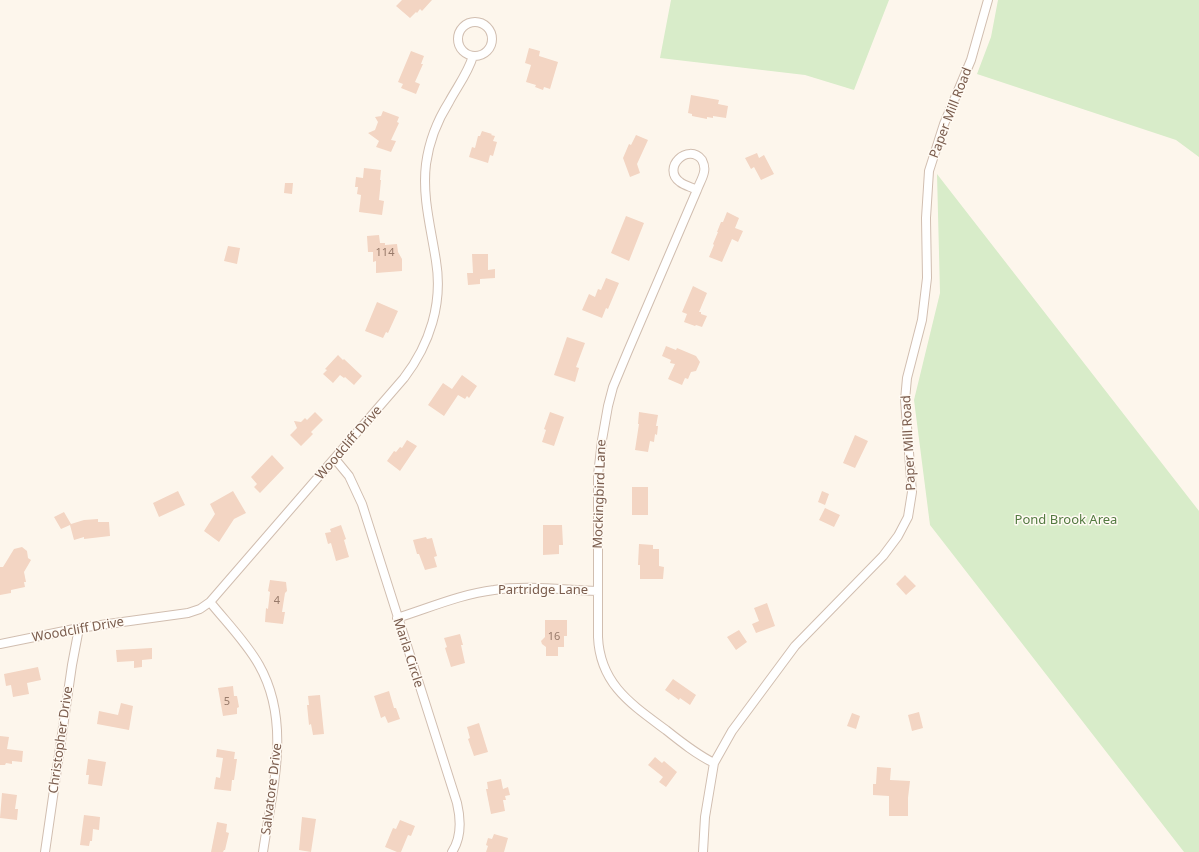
<!DOCTYPE html>
<style>
body{margin:0}
canvas{display:block;background:#fdf6ec}
</style>
<canvas width="1199" height="852"></canvas>
<script>
const g = document.querySelector('canvas').getContext('2d');
g.lineJoin = 'round';
function paint(path, color) { g.fillStyle = color; g.fill(path, 'evenodd'); }
function stroke(path, color, width, dash) { g.strokeStyle = color; g.lineWidth = width; g.lineCap = dash ? 'butt' : 'round'; g.setLineDash(dash || []); g.stroke(path); }
function drawText(font, color, halo, rows, align = 'center') {
  g.font = font + ' "Noto Sans",sans-serif'; g.lineWidth = 3; g.setLineDash([]); g.textBaseline = 'middle'; g.strokeStyle = halo; g.fillStyle = color; for (const [text, x, y, turn = 0] of rows) {
    g.save(); g.translate(x, y); g.rotate((+turn || 0) * Math.PI / 180); g.textAlign = isNaN(turn) ? turn : align; if (halo) g.strokeText(text, 0, 0); g.fillText(text, 0, 0); g.restore();
  }
}
paint(new Path2D(`
 M 671,0 L 889,0 L 854,90 L 805,75 L 660,58 Z
 M 998,0 L 1199,0 L 1199,157 L 1176,140 L 977,74 L 991,37 Z
 M 937,174 L 1199,511 L 1199,852 L 1184,852 L 930,525 L 914,400 L 940,293 Z`), '#d8ecc9');
paint(new Path2D(`
 M 402,0 L 432,0 L 422,11 L 420,9 L 417,13 L 416,12 L 410,18 L 396,6 Z
 M 529,48 L 540,51 L 539,56 L 558,62 L 550,89 L 544,87 L 543,90 L 535,87 L 536,85 L 526,82 L 531,65 L 525,63 Z
 M 411,51 L 424,56 L 421,64 L 423,64 L 415,82 L 420,84 L 416,94 L 401,88 L 403,84 L 398,82 Z
 M 691,95 L 719,100 L 718,104 L 728,106 L 726,118 L 713,116 L 713,118 L 707,117 L 707,119 L 692,116 L 692,114 L 688,113 Z
 M 383,111 L 399,117 L 397,122 L 399,123 L 391,140 L 396,141 L 391,152 L 376,147 L 379,141 L 368,133 L 375,130 L 378,122 L 375,117 L 381,116 Z
 M 482,131 L 492,134 L 491,135 L 495,136 L 493,141 L 497,142 L 493,156 L 490,155 L 488,163 L 469,157 L 472,147 L 475,148 L 478,136 L 480,136 Z
 M 636,135 L 648,140 L 637,164 L 640,173 L 630,177 L 623,158 L 629,144 L 631,145 Z
 M 757,153 L 759,158 L 764,155 L 774,174 L 761,180 L 754,167 L 751,169 L 745,158 Z
 M 364,168 L 381,170 L 380,180 L 381,180 L 379,200 L 384,201 L 382,215 L 359,212 L 361,195 L 357,194 L 358,187 L 355,187 L 356,177 L 363,178 Z
 M 285,183 L 293,183 L 292,194 L 284,193 Z
 M 727,212 L 739,218 L 735,228 L 743,231 L 738,242 L 732,239 L 722,262 L 709,257 L 714,245 L 713,244 L 718,232 L 717,232 L 721,222 L 723,222 Z
 M 626,216 L 644,223 L 629,261 L 611,253 Z
 M 379,235 L 380,243 L 385,243 L 385,245 L 397,244 L 398,252 L 402,259 L 402,271 L 376,273 L 376,261 L 373,262 L 373,252 L 368,252 L 367,236 Z
 M 228,246 L 240,248 L 237,264 L 224,261 Z
 M 472,254 L 488,254 L 488,270 L 495,269 L 495,278 L 480,279 L 480,284 L 468,285 L 467,273 L 473,273 Z
 M 606,278 L 619,283 L 608,309 L 606,308 L 602,318 L 582,310 L 589,294 L 595,297 L 598,289 L 601,290 Z
 M 693,286 L 707,293 L 699,312 L 701,312 L 701,314 L 707,316 L 702,327 L 696,325 L 695,326 L 684,322 L 687,314 L 682,312 Z
 M 377,302 L 398,311 L 388,333 L 386,332 L 383,338 L 365,331 Z
 M 567,337 L 585,343 L 576,367 L 579,368 L 575,382 L 554,375 Z
 M 666,346 L 676,350 L 677,348 L 696,356 L 700,362 L 696,371 L 691,372 L 688,379 L 685,378 L 682,385 L 668,379 L 675,364 L 670,363 L 671,360 L 662,356 Z
 M 338,355 L 343,360 L 344,359 L 362,376 L 354,385 L 345,377 L 344,378 L 340,375 L 333,383 L 323,374 L 327,370 L 325,369 Z
 M 462,375 L 477,386 L 469,398 L 467,396 L 465,399 L 458,395 L 444,416 L 428,405 L 443,383 L 452,389 Z
 M 315,412 L 323,420 L 311,432 L 313,434 L 301,446 L 290,435 L 297,428 L 294,421 L 301,422 L 305,418 L 307,420 Z
 M 550,412 L 564,417 L 554,446 L 542,442 L 546,430 L 544,429 Z
 M 639,412 L 658,415 L 656,426 L 658,426 L 657,435 L 655,434 L 654,442 L 650,441 L 648,452 L 635,450 L 639,424 L 638,424 Z
 M 855,435 L 868,441 L 855,468 L 843,463 Z
 M 407,440 L 417,446 L 400,471 L 387,461 L 394,451 L 396,452 L 400,447 L 402,448 Z
 M 272,455 L 284,468 L 260,493 L 254,487 L 257,484 L 251,477 Z
 M 632,487 L 648,487 L 648,515 L 632,515 Z
 M 178,491 L 185,505 L 159,517 L 153,503 Z
 M 233,491 L 246,513 L 234,519 L 219,542 L 204,531 L 215,514 L 210,504 Z
 M 822,491 L 829,494 L 825,505 L 818,502 Z
 M 825,508 L 840,515 L 834,527 L 819,520 Z
 M 64,512 L 71,524 L 84,520 L 98,519 L 98,522 L 109,522 L 110,536 L 84,539 L 84,537 L 74,540 L 70,525 L 61,529 L 54,517 Z
 M 341,525 L 346,539 L 344,540 L 349,557 L 336,561 L 331,543 L 328,544 L 325,533 L 331,532 L 330,529 Z
 M 543,525 L 562,525 L 563,545 L 559,545 L 559,554 L 543,555 Z
 M 426,537 L 427,539 L 432,538 L 437,556 L 434,557 L 437,567 L 425,570 L 419,554 L 417,554 L 413,540 Z
 M 639,544 L 653,545 L 653,549 L 659,549 L 659,566 L 664,567 L 663,579 L 640,579 L 640,565 L 638,565 Z
 M 22,547 L 27,551 L 28,558 L 31,560 L 24,572 L 26,582 L 24,582 L 25,587 L 11,590 L 11,593 L 0,595 L 0,567 L 3,567 L 14,549 Z
 M 905,575 L 916,586 L 906,595 L 896,584 Z
 M 270,580 L 286,582 L 287,591 L 285,593 L 282,612 L 285,612 L 283,624 L 265,622 L 266,608 L 268,609 L 270,592 L 268,591 Z
 M 767,603 L 775,626 L 756,633 L 752,624 L 759,621 L 754,608 Z
 M 545,620 L 567,620 L 567,636 L 564,636 L 564,647 L 558,647 L 558,656 L 546,656 L 546,647 L 542,644 L 541,641 L 545,637 Z
 M 739,630 L 747,642 L 736,650 L 727,637 Z
 M 460,634 L 463,645 L 461,645 L 465,663 L 451,667 L 445,648 L 447,647 L 444,638 Z
 M 152,648 L 152,659 L 142,660 L 142,667 L 134,668 L 134,661 L 117,662 L 116,650 Z
 M 38,667 L 41,680 L 27,683 L 29,694 L 13,697 L 11,685 L 6,686 L 4,674 Z
 M 673,679 L 696,695 L 690,705 L 680,698 L 679,700 L 665,690 Z
 M 233,686 L 234,696 L 237,696 L 239,707 L 237,708 L 237,714 L 223,716 L 218,688 Z
 M 389,691 L 394,708 L 396,708 L 400,719 L 388,723 L 385,716 L 381,718 L 374,696 Z
 M 320,695 L 324,734 L 313,735 L 311,724 L 309,725 L 307,705 L 309,705 L 308,696 Z
 M 121,703 L 133,706 L 129,730 L 97,724 L 99,711 L 118,715 Z
 M 919,712 L 923,728 L 912,731 L 908,715 Z
 M 852,713 L 860,716 L 856,729 L 847,726 Z
 M 479,723 L 488,752 L 474,756 L 468,739 L 470,738 L 467,727 Z
 M 0,736 L 9,737 L 7,749 L 23,751 L 22,762 L 12,761 L 12,764 L 6,763 L 5,765 L 0,765 Z
 M 217,749 L 235,752 L 234,759 L 237,759 L 234,780 L 232,780 L 231,791 L 214,789 L 216,777 L 220,778 L 223,758 L 216,757 Z
 M 655,757 L 662,763 L 664,761 L 677,772 L 666,787 L 659,782 L 663,777 L 648,765 Z
 M 88,759 L 106,762 L 102,786 L 88,784 L 89,775 L 86,775 Z
 M 877,767 L 891,768 L 890,780 L 910,781 L 908,798 L 908,816 L 889,816 L 889,796 L 873,795 L 873,784 L 876,784 Z
 M 501,779 L 503,789 L 508,787 L 510,795 L 505,796 L 506,800 L 503,800 L 505,811 L 491,814 L 486,789 L 488,789 L 487,782 Z
 M 2,793 L 17,795 L 15,809 L 18,809 L 17,820 L 0,818 Z
 M 84,815 L 100,817 L 99,830 L 93,829 L 92,841 L 90,841 L 89,846 L 80,845 Z
 M 302,817 L 316,819 L 311,852 L 299,850 Z
 M 400,820 L 415,826 L 411,836 L 408,835 L 401,852 L 397,852 L 385,847 L 393,828 L 396,829 Z
 M 217,822 L 227,824 L 226,832 L 229,833 L 225,850 L 224,850 L 223,852 L 211,852 Z
 M 494,834 L 508,838 L 504,852 L 486,852 L 488,846 L 486,845 L 488,838 L 492,839 Z`), '#f3d5c3');
const minor = new Path2D(`
 M458 39a17 17 0 1 1 34 0a17 17 0 1 1-34 0Z
 M 697,190 C 692,187 685,186 680,182 C 661,168 688,142 702,160 C 704,164 705,168 704,172 C 703,178 699,184 697,190 L 628,351 L 613,387 L 608,406 L 602,440 L 598,475 L 598,637 C 600,684 631,704 666,730 C 681,742 696,754 714,763
 M 335,459 L 349,476 L 362,504 L 457,803 C 461,820 462,837 452,852
 M 210,602 C 227,623 246,642 259,665 C 292,723 272,790 263,852
 M 397,618 C 429,608 461,594 494,590 C 528,585 563,590 597,591
 M 0,644 L 79,628 L 188,613 L 200,609 L 210,602 L 404,378 C 430,344 443,303 436,261 C 431,228 422,197 426,164 C 429,142 437,121 449,102 C 457,87 468,73 473,56
 M 45,852 L 72,665 L 79,628
 M 703,852 L 705,817 L 714,763 L 732,731 L 795,646 L 883,556 L 898,536 L 908,517 L 912,492 L 905,400 L 907,378 L 922,320 L 927,278 L 926,218 L 929,171 L 944,124 L 971,60 L 988,0`);
stroke(minor, '#d1beb0', 10);
stroke(minor, '#fff', 8);
drawText('11px', '#987a6a', null, [
 ["114",385,253],
 ["4",277,601],
 ["16",554,637],
 ["5",227,702]
]);
drawText('13px', '#7a5c4d', '#fffaf3', [
 ["Paper Mill Road",951,113,-69],
 ["Woodcliff Drive",349,443,-49],
 ["Paper Mill Road",909,443,-93],
 ["Mockingbird Lane",600,494,-88],
 ["Partridge Lane",543,590],
 ["Woodcliff Drive",78,630,-10],
 ["Marla Circle",408,653,72],
 ["Christopher Drive",61,740,-82],
 ["Salvatore Drive",272,789,-83]
]);
drawText('13px', '#537a41', '#fffaf3', [
 ["Pond Brook Area",1066,520]
]);
</script>
